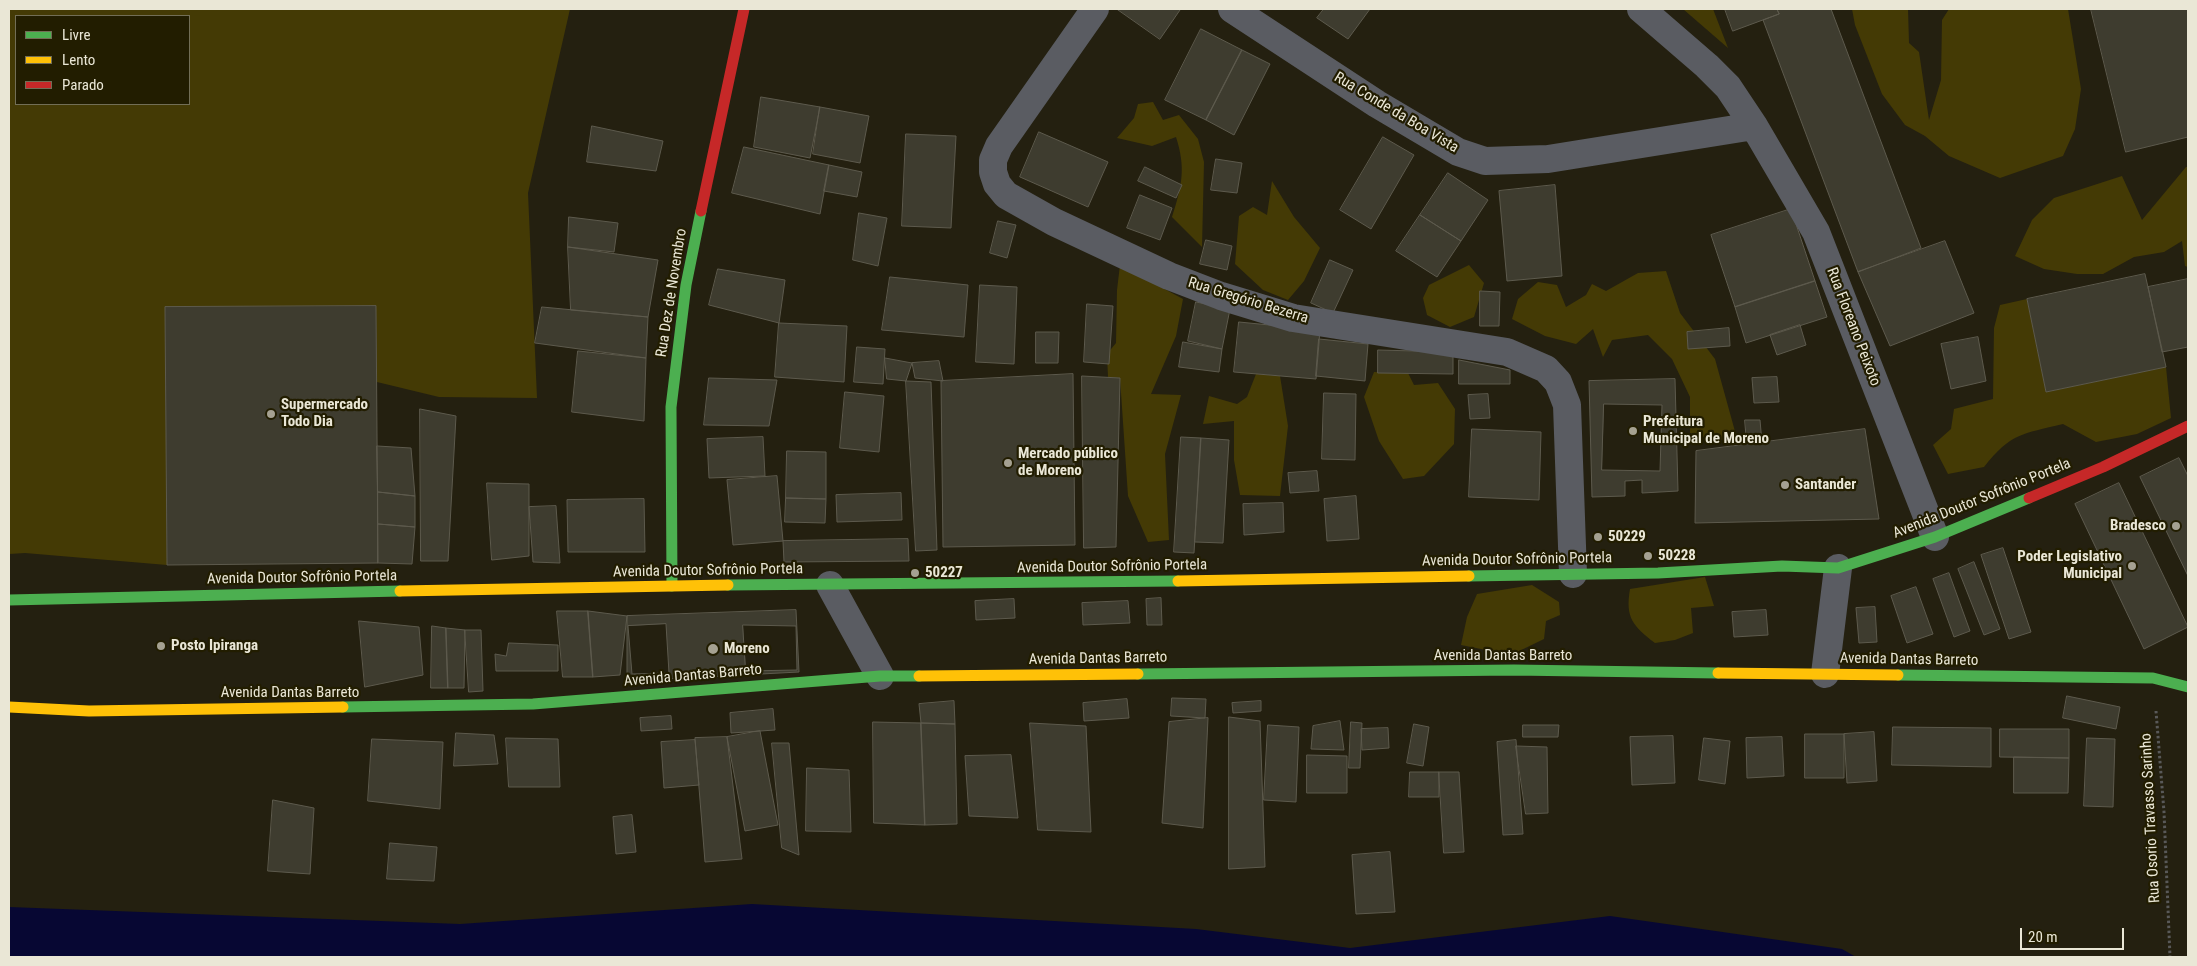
<!DOCTYPE html>
<meta charset="utf-8">
<style>
body{margin:0}
#map{position:relative;width:2197px;height:966px;overflow:hidden;background:#242010;font-family:"Roboto Condensed",sans-serif}
canvas{display:block}
.frame{position:absolute;inset:0;border:10px solid #eae7d6;pointer-events:none}
.legend{position:absolute;left:15px;top:15px;width:175px;height:90px;box-sizing:border-box;background:#221d00;border:1px solid #726e56;margin:0;padding:6px 9px;list-style:none;font-size:15px;color:#eae7d6}
.legend li{display:flex;align-items:center;gap:10px;height:25px}
.legend b{width:25px;border:1px solid #726e56}
.scale{position:absolute;left:2020px;top:928px;width:104px;height:22px;box-sizing:border-box;border:2px solid #eae7d6;border-top:0;padding-left:6px;font-size:15px;line-height:18px;white-space:nowrap;color:#eae7d6;-webkit-text-stroke:4px #221d00;paint-order:stroke}
</style>
<div id="map">
<canvas width="2197" height="966"></canvas>
<div class="frame"></div>
<ul class="legend">
<li><b style="height:6px;background:#4caf50"></b>Livre</li>
<li><b style="height:6px;background:#ffc107"></b>Lento</li>
<li><b style="height:6px;background:#c62828"></b>Parado</li>
</ul>
<div class="scale">20 m</div>
</div>
<script>
const g = document.querySelector('canvas').getContext('2d');
g.lineJoin = 'round';
function paint(path, color) { g.fillStyle = color; g.fill(path, 'evenodd'); }
function stroke(path, color, width, dash) { g.strokeStyle = color; g.lineWidth = width; g.lineCap = dash ? 'butt' : 'round'; g.setLineDash(dash || []); g.stroke(path); }
function drawText(font, color, halo, rows, align = 'center') {
  g.font = font + ' "Roboto Condensed",sans-serif'; g.lineWidth = 4.5; g.setLineDash([]); g.textBaseline = 'middle'; g.strokeStyle = halo; g.fillStyle = color; for (const [text, x, y, turn = 0] of rows) {
    g.save(); g.translate(x, y); g.rotate((+turn || 0) * Math.PI / 180); g.textAlign = isNaN(turn) ? turn : align; if (halo) g.strokeText(text, 0, 0); g.fillText(text, 0, 0); g.restore();
  }
}
paint(new Path2D(`
 M 9,9 L 570,9 L 528,193 L 537,398 L 439,397 L 377,382 L 376,306 L 165,307 L 167,565 L 25,553 L 9,554 ZM 16,16 L 189,16 L 189,104 L 16,104 Z
 M 1683,9 L 1713,9 L 1728,48 Z
 M 1852,9 L 1908,9 L 1909,43 L 1919,52 L 1929,120 L 1941,80 L 1942,20 L 1949,9 L 2068,9 L 2081,89 L 2075,129 L 2063,156 L 2000,178 L 1949,156 L 1925,136 L 1905,125 L 1882,94 L 1855,25 Z
 M 1153,102 L 1163,120 L 1179,115 L 1198,139 L 1204,162 L 1202,247 L 1172,217 C 1182,186 1186,168 1176,137 L 1152,146 L 1117,138 L 1134,118 L 1138,104 Z
 M 2186,167 L 2188,167 L 2188,267 L 2185,266 L 2182,241 L 2164,252 L 2134,257 L 2103,274 L 2077,274 L 2044,269 L 2015,256 L 2032,220 L 2054,198 L 2122,176 L 2142,220 Z
 M 1272,181 L 1294,217 L 1320,248 L 1304,281 L 1288,300 L 1263,290 L 1235,264 L 1239,216 L 1253,207 L 1267,215 Z
 M 1120,265 L 1183,299 L 1176,336 L 1151,394 L 1181,395 L 1165,454 L 1169,540 L 1148,542 L 1128,496 L 1120,378 L 1108,377 L 1107,354 L 1116,343 L 1117,290 Z
 M 1469,265 L 1484,283 L 1474,317 L 1450,327 L 1427,315 L 1423,298 L 1429,285 Z
 M 1666,271 L 1680,313 L 1715,359 L 1736,435 L 1718,441 L 1690,433 L 1690,397 L 1672,359 L 1648,335 L 1612,340 L 1603,357 L 1593,329 L 1576,344 L 1545,336 L 1512,319 L 1518,299 L 1538,282 L 1557,285 L 1566,307 L 1586,295 L 1592,284 L 1606,291 L 1638,273 Z
 M 2027,299 L 2046,392 L 2166,367 L 2171,418 L 2137,434 L 2096,442 L 2063,424 C 2022,434 2011,433 1984,467 L 1948,474 L 1933,445 L 1951,429 L 1954,409 L 1993,399 L 1994,328 L 2000,305 Z
 M 1374,372 L 1408,373 L 1414,385 L 1438,383 L 1455,409 L 1454,444 L 1424,476 L 1403,479 L 1379,441 L 1364,397 Z
 M 1256,374 L 1280,376 L 1288,426 L 1280,496 L 1240,495 L 1234,460 L 1234,421 L 1203,424 L 1209,396 L 1237,404 L 1247,397 Z
 M 1705,577 L 1714,606 L 1691,608 L 1693,633 L 1675,640 L 1655,643 C 1633,626 1625,618 1630,589 Z
 M 1532,585 L 1559,602 L 1560,615 L 1546,621 L 1544,639 L 1511,655 L 1461,645 L 1467,617 L 1477,594 Z`), '#443a05');
paint(new Path2D(`
 M 752,904 L 1196,929 L 1350,948 L 1610,916 L 1842,949 L 1856,957 L 9,957 L 9,907 L 460,924 Z`), '#070733');
const building = new Path2D(`
 M 1117,9 L 1177,9 L 1180,10 L 1160,39 Z
 M 1324,9 L 1370,9 L 1348,39 L 1317,18 Z
 M 1725,9 L 1777,9 L 1779,14 L 1733,31 Z
 M 1777,9 L 1831,9 L 1921,248 L 1858,272 L 1763,20 L 1779,14 Z
 M 2091,9 L 2188,9 L 2188,137 L 2126,152 Z
 M 1201,29 L 1242,50 L 1206,120 L 1165,100 Z
 M 1242,50 L 1270,64 L 1234,135 L 1206,120 Z
 M 761,97 L 820,107 L 810,158 L 754,147 Z
 M 820,107 L 869,116 L 860,163 L 813,154 Z
 M 592,126 L 663,141 L 656,171 L 587,162 Z
 M 1039,132 L 1108,162 L 1088,207 L 1020,177 Z
 M 906,134 L 956,136 L 951,228 L 902,226 Z
 M 1383,137 L 1414,155 L 1371,229 L 1340,210 Z
 M 744,147 L 829,165 L 820,214 L 732,193 Z
 M 1216,159 L 1242,163 L 1237,193 L 1211,190 Z
 M 829,165 L 862,172 L 857,197 L 824,191 Z
 M 1145,167 L 1182,185 L 1176,198 L 1138,181 Z
 M 1448,173 L 1488,200 L 1461,241 L 1420,215 Z
 M 1555,185 L 1562,276 L 1507,281 L 1499,191 Z
 M 1140,195 L 1172,208 L 1160,240 L 1127,228 Z
 M 1791,209 L 1815,281 L 1735,307 L 1711,235 Z
 M 859,213 L 887,218 L 878,266 L 853,260 Z
 M 1420,215 L 1461,241 L 1437,277 L 1396,251 Z
 M 569,217 L 618,223 L 614,252 L 568,247 Z
 M 998,221 L 1016,225 L 1007,258 L 990,253 Z
 M 1206,240 L 1232,246 L 1227,270 L 1200,264 Z
 M 1945,241 L 1974,313 L 1890,346 L 1858,272 Z
 M 568,247 L 658,260 L 648,317 L 571,310 Z
 M 1330,260 L 1353,270 L 1333,313 L 1311,303 Z
 M 718,269 L 785,280 L 779,323 L 709,305 Z
 M 2145,274 L 2166,367 L 2046,392 L 2027,299 Z
 M 890,277 L 968,285 L 964,337 L 882,330 Z
 M 2188,279 L 2188,347 L 2162,352 L 2148,287 Z
 M 1815,281 L 1827,317 L 1746,343 L 1735,307 Z
 M 980,285 L 1017,287 L 1014,364 L 976,362 Z
 M 1480,291 L 1500,292 L 1499,326 L 1480,326 Z
 M 1196,302 L 1230,309 L 1222,349 L 1188,341 Z
 M 1087,304 L 1113,306 L 1109,364 L 1084,362 Z
 M 376,306 L 378,563 L 167,565 L 165,307 Z
 M 542,307 L 648,317 L 646,358 L 535,343 Z
 M 1239,322 L 1320,330 L 1316,379 L 1234,372 Z
 M 779,323 L 847,326 L 844,382 L 775,377 Z
 M 1800,325 L 1806,345 L 1777,355 L 1770,335 Z
 M 1729,328 L 1730,346 L 1688,349 L 1687,332 Z
 M 1036,332 L 1059,332 L 1058,363 L 1036,363 Z
 M 1978,337 L 1986,381 L 1951,389 L 1941,344 Z
 M 1319,339 L 1368,344 L 1365,381 L 1316,376 Z
 M 1183,342 L 1222,349 L 1219,372 L 1179,367 Z
 M 857,347 L 885,349 L 883,384 L 854,382 Z
 M 1378,350 L 1453,352 L 1453,374 L 1378,373 Z
 M 578,351 L 646,358 L 644,421 L 572,412 Z
 M 885,358 L 912,363 L 906,381 L 887,379 Z
 M 1459,360 L 1510,370 L 1510,384 L 1459,384 Z
 M 939,361 L 943,381 L 915,378 L 912,363 Z
 M 1073,374 L 1075,545 L 943,547 L 941,381 Z
 M 1082,376 L 1120,378 L 1116,547 L 1084,548 Z
 M 1777,377 L 1779,402 L 1754,403 L 1752,378 Z
 M 709,378 L 777,380 L 769,426 L 704,425 Z
 M 1675,379 L 1678,491 L 1642,493 L 1642,480 L 1625,481 L 1625,496 L 1592,497 L 1589,381 Z
 M 906,381 L 931,382 L 937,550 L 916,551 Z
 M 845,392 L 884,396 L 879,452 L 840,448 Z
 M 1324,393 L 1356,394 L 1355,460 L 1322,459 Z
 M 1488,394 L 1490,418 L 1470,419 L 1468,395 Z
 M 1604,404 L 1662,405 L 1660,471 L 1602,470 Z
 M 420,409 L 456,416 L 448,561 L 421,561 Z
 M 1745,420 L 1760,420 L 1762,443 L 1747,443 Z
 M 1472,429 L 1541,432 L 1539,500 L 1469,497 Z
 M 1865,429 L 1879,519 L 1695,523 L 1696,451 Z
 M 763,437 L 765,476 L 709,478 L 707,439 Z
 M 1181,437 L 1201,438 L 1194,553 L 1174,552 Z
 M 1201,438 L 1229,440 L 1223,543 L 1195,542 Z
 M 377,446 L 411,448 L 415,496 L 378,492 Z
 M 787,451 L 826,452 L 826,499 L 786,498 Z
 M 2179,458 L 2188,476 L 2188,576 L 2140,477 Z
 M 1317,471 L 1319,491 L 1290,493 L 1288,473 Z
 M 777,476 L 783,541 L 733,545 L 727,480 Z
 M 487,483 L 529,484 L 529,556 L 492,560 Z
 M 2119,483 L 2188,627 L 2144,649 L 2075,504 Z
 M 378,492 L 415,496 L 415,527 L 378,524 Z
 M 901,493 L 902,520 L 837,522 L 836,495 Z
 M 1356,496 L 1359,539 L 1327,541 L 1324,499 Z
 M 786,498 L 826,499 L 825,523 L 785,522 Z
 M 644,499 L 645,552 L 568,552 L 567,500 Z
 M 1283,503 L 1284,532 L 1244,535 L 1243,504 Z
 M 556,506 L 560,563 L 533,562 L 529,507 Z
 M 378,524 L 415,527 L 412,564 L 378,563 Z
 M 908,539 L 909,561 L 784,562 L 783,541 Z
 M 2003,548 L 2031,632 L 2009,639 L 1981,555 Z
 M 1974,562 L 2000,629 L 1984,635 L 1958,569 Z
 M 1949,573 L 1970,631 L 1954,637 L 1933,579 Z
 M 1916,587 L 1933,634 L 1907,643 L 1891,596 Z
 M 1161,598 L 1162,625 L 1147,625 L 1146,599 Z
 M 1014,599 L 1015,618 L 976,620 L 975,601 Z
 M 1128,601 L 1130,623 L 1083,625 L 1082,603 Z
 M 1875,607 L 1877,642 L 1859,643 L 1856,608 Z
 M 796,610 L 799,672 L 627,681 L 627,616 Z
 M 1766,610 L 1768,635 L 1734,637 L 1732,612 Z
 M 557,611 L 588,611 L 593,677 L 563,677 Z
 M 588,611 L 627,616 L 620,675 L 593,677 Z
 M 359,621 L 419,627 L 423,675 L 365,687 Z
 M 666,624 L 669,673 L 632,674 L 628,626 Z
 M 743,625 L 796,626 L 797,670 L 746,671 Z
 M 432,626 L 446,628 L 448,688 L 431,688 Z
 M 446,628 L 465,630 L 464,688 L 448,688 Z
 M 465,630 L 481,630 L 483,691 L 469,692 Z
 M 509,643 L 558,645 L 558,671 L 496,671 L 495,654 L 506,656 Z
 M 2067,696 L 2120,707 L 2116,729 L 2063,718 Z
 M 1172,698 L 1206,699 L 1205,718 L 1171,716 Z
 M 1127,699 L 1129,718 L 1084,721 L 1083,703 Z
 M 954,701 L 955,724 L 921,723 L 919,704 Z
 M 1261,701 L 1261,711 L 1233,713 L 1232,703 Z
 M 773,709 L 775,730 L 731,733 L 730,713 Z
 M 671,716 L 672,729 L 641,731 L 640,718 Z
 M 1229,717 L 1260,721 L 1265,867 L 1229,869 Z
 M 1208,718 L 1203,828 L 1162,823 L 1169,722 Z
 M 1340,721 L 1344,750 L 1311,749 L 1313,726 Z
 M 873,722 L 921,723 L 925,825 L 874,823 Z
 M 1351,722 L 1362,723 L 1360,768 L 1349,768 Z
 M 921,723 L 955,724 L 957,824 L 925,825 Z
 M 1030,723 L 1086,726 L 1091,832 L 1038,830 Z
 M 1414,724 L 1429,727 L 1423,766 L 1407,763 Z
 M 1268,725 L 1299,727 L 1296,802 L 1264,800 Z
 M 1523,725 L 1559,725 L 1558,737 L 1523,737 Z
 M 1893,727 L 1991,728 L 1991,767 L 1892,765 Z
 M 1388,728 L 1389,748 L 1362,750 L 1361,729 Z
 M 2000,729 L 2069,729 L 2069,758 L 2000,757 Z
 M 760,731 L 778,825 L 745,831 L 727,737 Z
 M 1874,732 L 1877,781 L 1847,783 L 1844,734 Z
 M 456,733 L 494,735 L 498,764 L 454,766 Z
 M 1805,734 L 1844,734 L 1844,778 L 1805,778 Z
 M 1673,736 L 1675,783 L 1632,785 L 1630,737 Z
 M 727,737 L 742,859 L 705,862 L 695,738 Z
 M 1782,737 L 1784,776 L 1747,778 L 1746,738 Z
 M 506,738 L 558,739 L 560,787 L 509,787 Z
 M 1704,738 L 1730,741 L 1725,784 L 1699,780 Z
 M 2087,738 L 2115,739 L 2113,807 L 2084,806 Z
 M 372,739 L 443,742 L 440,809 L 368,801 Z
 M 695,740 L 699,785 L 664,788 L 661,742 Z
 M 1516,740 L 1523,834 L 1503,835 L 1497,742 Z
 M 772,743 L 789,743 L 799,855 L 782,848 Z
 M 1516,746 L 1547,747 L 1548,813 L 1526,814 Z
 M 1011,755 L 1018,818 L 969,816 L 965,756 Z
 M 1307,755 L 1347,756 L 1347,793 L 1307,793 Z
 M 2014,757 L 2069,758 L 2068,793 L 2014,793 Z
 M 807,768 L 849,770 L 851,832 L 806,831 Z
 M 1410,772 L 1439,772 L 1439,797 L 1409,797 Z
 M 1439,772 L 1459,772 L 1464,852 L 1444,853 Z
 M 273,800 L 314,808 L 310,874 L 268,871 Z
 M 632,815 L 636,852 L 616,854 L 613,817 Z
 M 390,843 L 437,847 L 434,881 L 387,879 Z
 M 1390,852 L 1395,912 L 1356,914 L 1352,855 Z`);
paint(building, '#3e3c2f');
stroke(building, '#5d5a4d', 1);
stroke(new Path2D(`
 M 2156,711 L 2164,812 L 2170,957`), '#595959', 3, [2.5, 2.5]);
stroke(new Path2D(`
 M 1095,9 L 999,146 L 993,160 L 993,172 L 997,184 L 1006,195 L 1054,222 L 1169,276 L 1221,296 L 1293,318 L 1507,352 L 1546,369 L 1558,382 L 1567,405 L 1573,574
 M 1232,9 L 1377,104 L 1458,152 L 1485,161 L 1548,159 L 1754,126
 M 1641,9 L 1707,66 L 1728,87 L 1754,126 L 1816,232 L 1935,537
 M 830,585 L 880,676
 M 1825,674 L 1838,568`), '#5a5c62', 28);
stroke(new Path2D(`
 M 1469,576 L 1658,573 L 1782,566 L 1838,568 L 1935,537 L 2029,498
 M 728,585 L 1178,581
 M 672,586 L 671,407 L 686,285 L 701,211
 M 9,600 L 400,591
 M 1138,674 L 1514,670 L 1718,673
 M 1898,675 L 2153,678 L 2188,687
 M 343,707 L 533,704 L 880,676 L 919,676`), '#4caf50', 11);
stroke(new Path2D(`
 M 1178,581 L 1469,576
 M 400,591 L 728,585
 M 1718,673 L 1898,675
 M 919,676 L 1138,674
 M 9,707 L 89,711 L 343,707`), '#ffc107', 11);
stroke(new Path2D(`
 M 701,211 L 744,9
 M 2029,498 L 2103,467 L 2188,426`), '#c62828', 11);
for (const [x, y, r, color] of [
 [271,414,5,"#a5a191"],
 [1633,431,5,"#a5a191"],
 [1008,463,5,"#a5a191"],
 [1785,485,5,"#a5a191"],
 [2176,526,5,"#a5a191"],
 [1598,537,5,"#a5a191"],
 [1648,556,5,"#a5a191"],
 [2132,566,5,"#a5a191"],
 [915,573,5,"#a5a191"],
 [161,646,5,"#a5a191"],
 [713,649,6,"#a5a191"]
]) { const dot = new Path2D(); dot.arc(x, y, r, 0, 2 * Math.PI); g.fillStyle = color; g.fill(dot); stroke(dot, '#221d00', 2); }
drawText('15px', '#eae7d6', '#221d00', [
 ["Rua Conde da Boa Vista",1396,113,31],
 ["Rua Dez de Novembro",672,293,-81],
 ["Rua Gregório Bezerra",1248,301,17],
 ["Rua Floreano Peixoto",1853,327,69],
 ["Avenida Doutor Sofrônio Portela",1982,499,-22],
 ["Avenida Doutor Sofrônio Portela",1517,560,-1],
 ["Avenida Doutor Sofrônio Portela",1112,567,-1],
 ["Avenida Doutor Sofrônio Portela",708,571,-1],
 ["Avenida Doutor Sofrônio Portela",302,578,-1],
 ["Avenida Dantas Barreto",1503,656],
 ["Avenida Dantas Barreto",1098,659,-1],
 ["Avenida Dantas Barreto",1909,660,1],
 ["Avenida Dantas Barreto",693,676,-5],
 ["Avenida Dantas Barreto",290,693],
 ["Rua Osorio Travasso Sarinho",2151,818,-93]
]);
drawText('bold 15px', '#eae7d6', '#221d00', [
 ["Supermercado",281,405],
 ["Todo Dia",281,422],
 ["Prefeitura",1643,422],
 ["Municipal de Moreno",1643,439],
 ["Mercado público",1018,454],
 ["de Moreno",1018,471],
 ["Santander",1795,485],
 ["Bradesco",2166,526,"right"],
 ["50229",1608,537],
 ["50228",1658,556],
 ["Poder Legislativo",2122,557,"right"],
 ["Municipal",2122,574,"right"],
 ["50227",925,573],
 ["Posto Ipiranga",171,646],
 ["Moreno",724,649]
], 'left');
</script>
